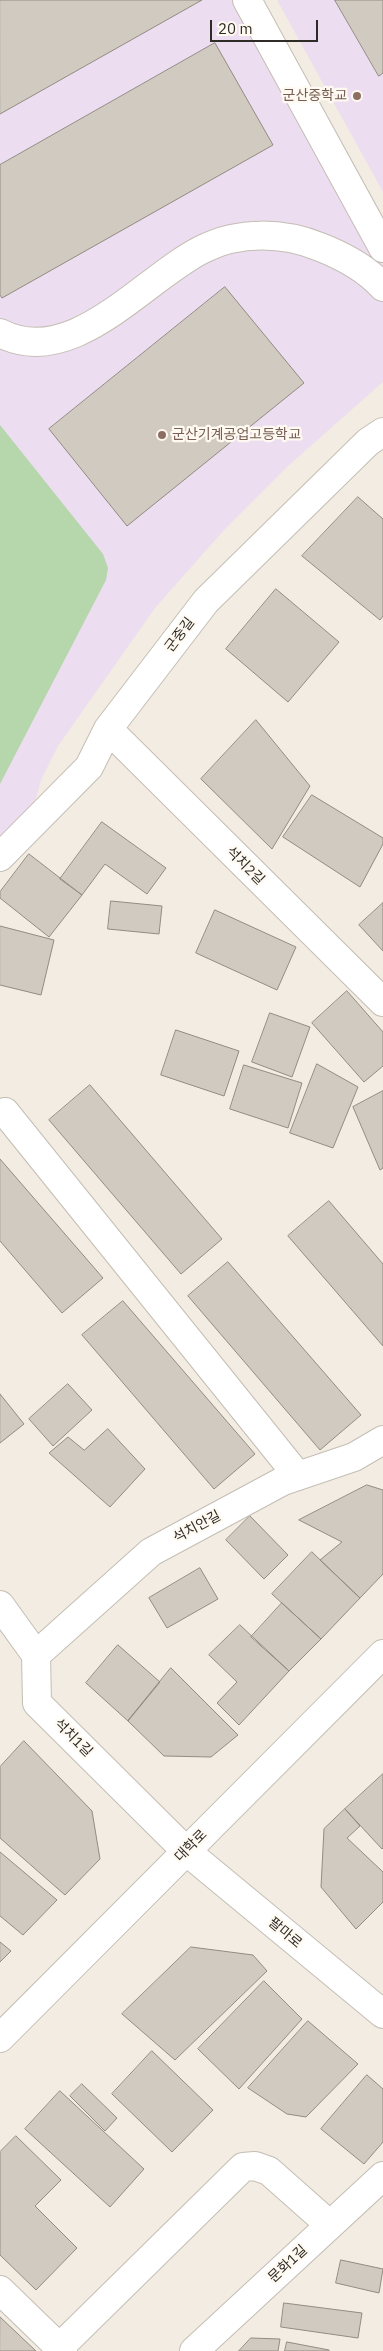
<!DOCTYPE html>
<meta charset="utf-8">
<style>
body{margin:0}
#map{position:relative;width:383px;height:2351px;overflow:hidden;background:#f2ece2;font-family:"IBM Plex Sans",sans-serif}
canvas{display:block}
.scale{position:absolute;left:210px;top:20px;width:108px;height:22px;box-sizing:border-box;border:2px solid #2f2c28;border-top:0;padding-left:6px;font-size:15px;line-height:18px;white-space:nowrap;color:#2f2c28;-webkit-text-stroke:4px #fffaf1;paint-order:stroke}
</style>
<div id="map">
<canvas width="383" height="2351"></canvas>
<div class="scale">20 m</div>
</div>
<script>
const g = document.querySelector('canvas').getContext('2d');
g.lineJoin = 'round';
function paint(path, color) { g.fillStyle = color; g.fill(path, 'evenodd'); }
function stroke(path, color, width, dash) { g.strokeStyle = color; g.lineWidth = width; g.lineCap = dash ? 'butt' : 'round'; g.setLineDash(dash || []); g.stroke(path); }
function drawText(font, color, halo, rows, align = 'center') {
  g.font = font + ' "IBM Plex Sans","Noto Sans KR",sans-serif'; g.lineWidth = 4.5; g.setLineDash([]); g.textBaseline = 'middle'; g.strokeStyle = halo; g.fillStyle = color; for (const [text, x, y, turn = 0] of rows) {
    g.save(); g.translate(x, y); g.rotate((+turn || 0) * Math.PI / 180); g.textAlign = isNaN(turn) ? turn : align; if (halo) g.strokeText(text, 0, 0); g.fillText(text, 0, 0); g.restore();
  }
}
paint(new Path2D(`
 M 0,0 L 262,0 L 383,227 L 383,382 L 289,465 L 224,530 L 155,608 L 58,746 L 41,780 L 35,802 L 26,820 L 0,840 Z
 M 277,0 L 383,0 L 383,192 Z`), '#edddf0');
paint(new Path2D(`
 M 0,425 L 103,554 L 108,568 L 106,580 L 0,784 Z`), '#b6d6ac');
const building = new Path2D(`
 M 0,0 L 202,0 L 0,114 Z
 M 335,0 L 383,0 L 383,73 L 379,76 Z
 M 215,43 L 273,145 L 2,298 L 0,295 L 0,165 Z
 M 225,287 L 304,383 L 127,526 L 49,429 Z
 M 358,497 L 383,519 L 383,616 L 380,620 L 302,556 Z
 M 276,589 L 339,642 L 288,702 L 226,649 Z
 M 256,720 L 310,786 L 272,849 L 201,779 Z
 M 312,795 L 383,838 L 383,844 L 360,887 L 283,837 Z
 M 102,822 L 166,868 L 147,894 L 105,864 L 82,895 L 60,879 Z
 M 29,854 L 82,895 L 49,937 L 0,898 L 0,892 Z
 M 111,901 L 162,906 L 159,934 L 108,929 Z
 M 383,903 L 383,951 L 359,925 Z
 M 215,910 L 296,947 L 277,990 L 196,953 Z
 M 0,926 L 54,940 L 41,995 L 0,985 Z
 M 347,991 L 383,1032 L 383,1066 L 364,1082 L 312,1023 Z
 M 270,1013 L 310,1027 L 292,1077 L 252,1062 Z
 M 176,1030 L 239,1051 L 224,1096 L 161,1075 Z
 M 317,1064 L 358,1087 L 333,1148 L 290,1133 Z
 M 244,1065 L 302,1083 L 288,1128 L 230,1109 Z
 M 90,1085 L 222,1239 L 181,1274 L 49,1120 Z
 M 383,1091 L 383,1168 L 380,1170 L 353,1107 Z
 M 0,1159 L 103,1278 L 62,1313 L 0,1241 Z
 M 329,1201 L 383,1264 L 383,1346 L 288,1236 Z
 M 228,1262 L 361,1415 L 320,1450 L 188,1296 Z
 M 123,1301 L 255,1454 L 214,1489 L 82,1335 Z
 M 68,1384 L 92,1410 L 53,1446 L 29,1419 Z
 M 0,1394 L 24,1424 L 0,1443 Z
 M 108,1429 L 145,1469 L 110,1507 L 49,1453 L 68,1437 L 84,1450 Z
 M 367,1485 L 383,1490 L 383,1574 L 360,1598 L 320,1560 L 342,1542 L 299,1520 Z
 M 250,1516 L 288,1555 L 264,1579 L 226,1540 Z
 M 312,1552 L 360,1598 L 321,1639 L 272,1594 Z
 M 200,1568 L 218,1599 L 167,1628 L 149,1598 Z
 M 282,1603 L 321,1639 L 289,1671 L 251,1637 Z
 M 240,1625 L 289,1671 L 239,1725 L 217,1703 L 237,1682 L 209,1655 Z
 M 118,1645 L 160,1682 L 128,1721 L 86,1683 Z
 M 171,1668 L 238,1735 L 211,1757 L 164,1756 L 128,1721 Z
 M 24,1741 L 92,1811 L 100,1859 L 65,1895 L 0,1838 L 0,1767 Z
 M 383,1774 L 383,1848 L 382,1849 L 345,1809 Z
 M 345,1809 L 360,1826 L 347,1838 L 383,1872 L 383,1902 L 356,1929 L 321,1887 L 324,1829 Z
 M 0,1852 L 57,1900 L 23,1935 L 0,1916 Z
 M 0,1942 L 11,1951 L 0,1962 Z
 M 191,1947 L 253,1955 L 267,1971 L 175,2060 L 122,2014 Z
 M 264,1981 L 302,2019 L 239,2089 L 198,2049 Z
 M 308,2021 L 358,2064 L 306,2117 L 287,2114 L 248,2088 Z
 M 152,2051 L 213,2110 L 172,2152 L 112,2094 Z
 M 367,2075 L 383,2089 L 383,2142 L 364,2164 L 321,2129 Z
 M 82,2084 L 117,2118 L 105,2131 L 70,2096 Z
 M 60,2091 L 144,2169 L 110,2207 L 25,2129 Z
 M 16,2136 L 61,2180 L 35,2206 L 77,2248 L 36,2290 L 0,2255 L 0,2152 Z
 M 341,2260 L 383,2269 L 379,2293 L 336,2283 Z
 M 284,2303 L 362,2313 L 358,2338 L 281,2327 Z
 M 0,2317 L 36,2351 L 0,2351 Z
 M 251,2338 L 280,2339 L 278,2351 L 239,2351 Z
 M 287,2342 L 329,2350 L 329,2351 L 285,2351 Z`);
paint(building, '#d0cac0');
stroke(building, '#918c82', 1);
const minor = new Path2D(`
 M 247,0 L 383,248
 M 0,333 C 72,371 144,278 203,249 C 239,231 283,232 320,247 C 343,256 366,268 383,287
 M 108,729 L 383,1002
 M 0,857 L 89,767 L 108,729 L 206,601 L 368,442 L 383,432
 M 5,1112 L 298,1476
 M 0,1605 L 36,1655 L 37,1703 L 186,1851 L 383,2014
 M 36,1655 L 151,1552 L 283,1481 L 354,1457 L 383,1440
 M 0,2038 L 383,1654
 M 0,2290 L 63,2351
 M 59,2348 L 243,2167 L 255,2166 L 269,2171 L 330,2225
 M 194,2351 L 383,2176`);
stroke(minor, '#c4beb4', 30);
stroke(minor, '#fff', 28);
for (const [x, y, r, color] of [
 [357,96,5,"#8d6e63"],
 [162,435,5,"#8d6e63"]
]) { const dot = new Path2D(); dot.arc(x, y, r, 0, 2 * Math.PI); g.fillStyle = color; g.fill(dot); stroke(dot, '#fffaf1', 2); }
drawText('14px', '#785e54', '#fffaf1', [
 ["군산중학교",347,96],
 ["군산기계공업고등학교",172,435,"left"]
], 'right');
drawText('14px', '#2f2c28', '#fffaf1', [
 ["군중길",180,635,-53],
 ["석치2길",245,866,45],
 ["석치안길",197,1527,-28],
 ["석치1길",73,1738,45],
 ["대학로",191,1846,-45],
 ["팔마로",285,1933,40],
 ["문화1길",288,2264,-43]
]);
</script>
